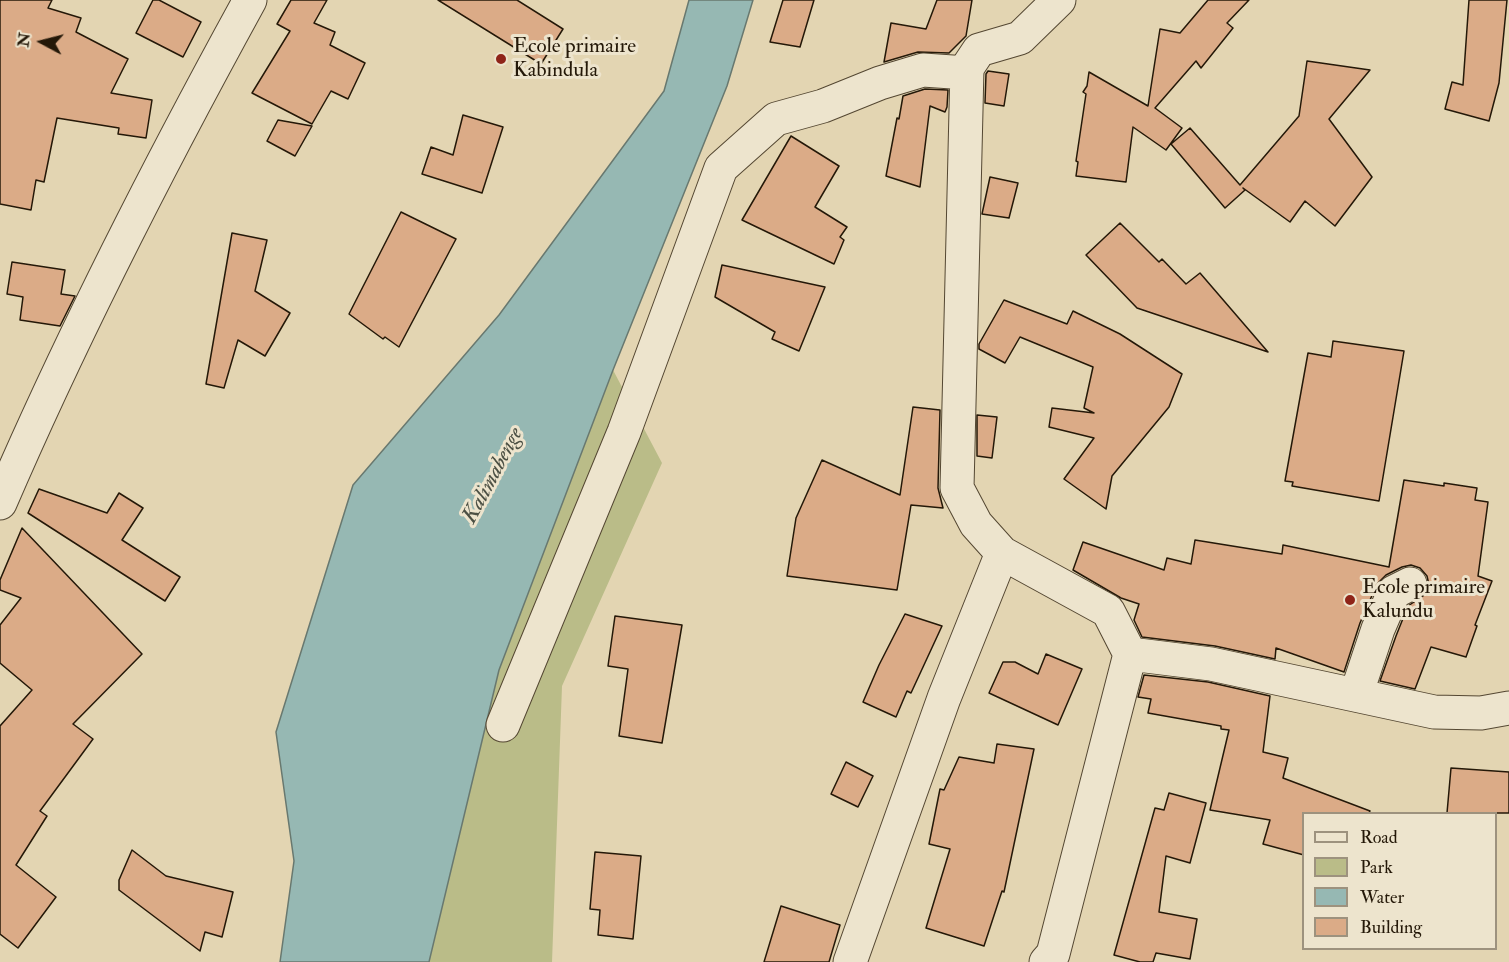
<!DOCTYPE html>
<style>
body{margin:0}
#map{position:relative;width:1509px;height:962px;overflow:hidden;background:#e3d5b2;font-family:"IM FELL Double Pica",serif}
canvas{display:block}
.legend{position:absolute;left:1302px;top:812px;width:195px;height:138px;box-sizing:border-box;background:#ede4cd;border:2px solid #9d927e;margin:0;padding:8px 10px;list-style:none;font-size:18px;color:#241808}
.legend li{display:flex;align-items:center;gap:12px;height:30px}
.legend b{width:30px;border:2px solid #9d927e}
.north{position:absolute;left:12px;top:12px;width:60px;height:60px;-webkit-text-stroke:4px #ede4cd;paint-order:stroke;rotate:277deg;font-size:16px;font-weight:700;line-height:24px;text-align:center;color:#241808}
.north::after{content:'';display:block;margin:auto;width:21px;height:27px;background:#241808;clip-path:polygon(50% 0,100% 100%,50% 72%,0 100%)}
</style>
<div id="map">
<canvas width="1509" height="962"></canvas>
<ul class="legend">
<li><b style="height:8px;background:#ede4cd"></b>Road</li>
<li><b style="height:16px;background:#babc88"></b>Park</li>
<li><b style="height:16px;background:#96b8b3"></b>Water</li>
<li><b style="height:16px;background:#dbab87"></b>Building</li>
</ul>
<div class="north">N</div>
</div>
<script>
const g = document.querySelector('canvas').getContext('2d');
g.lineJoin = 'round';
function paint(path, color) { g.fillStyle = color; g.fill(path, 'evenodd'); }
function stroke(path, color, width, dash) { g.strokeStyle = color; g.lineWidth = width; g.lineCap = dash ? 'butt' : 'round'; g.setLineDash(dash || []); g.stroke(path); }
function drawText(font, color, halo, rows, align = 'center') {
  g.font = font + ' "IM FELL Double Pica",serif'; g.lineWidth = 6; g.setLineDash([]); g.textBaseline = 'middle'; g.strokeStyle = halo; g.fillStyle = color; for (const [text, x, y, turn = 0] of rows) {
    g.save(); g.translate(x, y); g.rotate((+turn || 0) * Math.PI / 180); g.textAlign = isNaN(turn) ? turn : align; if (halo) g.strokeText(text, 0, 0); g.fillText(text, 0, 0); g.restore();
  }
}
paint(new Path2D(`
 M 613,370 L 662,463 L 562,686 L 552,962 L 429,962 L 499,670 Z`), '#babc88');
const water = new Path2D(`
 M 689,0 L 753,0 L 727,86 L 613,370 L 499,670 L 429,962 L 280,962 L 294,861 L 276,732 L 353,485 L 499,315 L 664,91 Z`);
paint(water, '#96b8b3');
stroke(water, '#68786f', 1.5);
const building = new Path2D(`
 M 0,0 L 52,0 L 48,8 L 81,18 L 76,32 L 128,59 L 111,93 L 152,100 L 146,138 L 118,134 L 119,128 L 57,118 L 44,182 L 36,180 L 31,210 L 0,204 Z
 M 153,0 L 159,0 L 201,22 L 183,57 L 136,33 Z
 M 291,0 L 327,0 L 314,23 L 335,32 L 330,45 L 365,63 L 348,99 L 331,91 L 312,124 L 252,93 L 290,31 L 277,24 Z
 M 438,0 L 517,0 L 563,29 L 541,64 Z
 M 783,0 L 814,0 L 800,47 L 770,42 Z
 M 937,0 L 972,0 L 966,36 L 949,53 L 918,52 L 884,62 L 891,23 L 926,29 Z
 M 1208,0 L 1249,0 L 1227,23 L 1233,28 L 1201,68 L 1196,61 L 1155,108 L 1182,128 L 1166,150 L 1133,127 L 1126,182 L 1076,176 L 1078,162 L 1076,161 L 1086,94 L 1083,92 L 1087,86 L 1089,72 L 1148,106 L 1160,29 L 1180,33 Z
 M 1469,0 L 1507,0 L 1499,83 L 1489,121 L 1445,109 L 1452,82 L 1463,85 Z
 M 1307,61 L 1370,70 L 1329,119 L 1372,177 L 1335,226 L 1305,201 L 1290,222 L 1243,188 L 1245,190 L 1225,208 L 1171,144 L 1190,128 L 1240,185 L 1299,116 Z
 M 988,71 L 1009,74 L 1004,106 L 985,103 L 986,74 Z
 M 925,89 L 948,90 L 947,107 L 945,112 L 930,106 L 920,187 L 886,176 L 897,118 L 899,119 L 903,96 Z
 M 463,115 L 503,127 L 482,193 L 422,174 L 431,147 L 453,155 Z
 M 278,120 L 312,126 L 295,156 L 267,141 Z
 M 791,136 L 839,166 L 815,207 L 847,227 L 840,237 L 844,240 L 834,264 L 742,220 Z
 M 990,177 L 1018,183 L 1009,218 L 982,214 Z
 M 401,212 L 456,239 L 399,347 L 385,337 L 383,339 L 349,314 Z
 M 1120,223 L 1159,262 L 1162,259 L 1186,284 L 1200,273 L 1268,352 L 1137,308 L 1086,255 Z
 M 232,233 L 267,240 L 255,291 L 290,313 L 265,356 L 238,340 L 224,388 L 206,384 Z
 M 12,262 L 65,270 L 61,294 L 75,296 L 60,326 L 20,320 L 23,297 L 7,294 Z
 M 722,265 L 825,287 L 799,351 L 772,339 L 775,332 L 715,297 Z
 M 1004,300 L 1067,324 L 1073,311 L 1120,334 L 1182,374 L 1169,407 L 1112,476 L 1106,509 L 1064,479 L 1094,438 L 1049,427 L 1052,408 L 1094,413 L 1084,408 L 1093,367 L 1020,337 L 1005,363 L 979,349 L 979,344 Z
 M 1333,341 L 1404,351 L 1379,501 L 1292,486 L 1293,482 L 1285,481 L 1308,353 L 1331,357 Z
 M 913,407 L 940,410 L 938,488 L 943,508 L 911,505 L 897,590 L 787,576 L 796,518 L 822,460 L 900,495 Z
 M 977,415 L 997,417 L 992,458 L 977,456 Z
 M 1404,480 L 1444,486 L 1444,483 L 1477,488 L 1475,500 L 1488,502 L 1478,576 L 1492,581 L 1475,625 L 1477,626 L 1466,657 L 1431,647 L 1415,689 L 1380,681 L 1396,636 L 1408,606 L 1426,594 L 1429,585 L 1427,576 L 1420,568 L 1411,565 L 1402,567 L 1386,575 L 1377,584 L 1360,623 L 1344,672 L 1276,648 L 1275,659 L 1215,646 L 1142,637 L 1134,620 L 1139,604 L 1121,598 L 1073,570 L 1083,542 L 1164,570 L 1167,558 L 1191,564 L 1195,540 L 1282,554 L 1283,545 L 1389,567 Z
 M 39,489 L 107,513 L 119,493 L 143,508 L 122,540 L 180,577 L 165,601 L 28,513 Z
 M 22,528 L 142,654 L 73,724 L 93,739 L 40,811 L 47,816 L 16,865 L 56,897 L 18,948 L 0,934 L 0,726 L 32,690 L 0,663 L 0,625 L 21,598 L 0,590 L 0,580 Z
 M 905,614 L 942,626 L 911,693 L 907,691 L 896,717 L 863,702 L 879,665 Z
 M 615,616 L 682,625 L 662,743 L 619,736 L 628,669 L 608,666 Z
 M 1046,654 L 1082,669 L 1058,725 L 989,693 L 1003,662 L 1015,662 L 1038,674 Z
 M 1144,675 L 1208,682 L 1270,696 L 1263,752 L 1288,758 L 1283,778 L 1370,811 L 1369,813 L 1304,813 L 1304,855 L 1263,844 L 1270,820 L 1210,810 L 1229,730 L 1221,729 L 1221,726 L 1148,713 L 1151,699 L 1138,697 Z
 M 997,744 L 1034,749 L 1004,892 L 1002,891 L 984,946 L 926,928 L 950,849 L 929,844 L 940,789 L 944,790 L 959,757 L 994,763 Z
 M 846,762 L 873,776 L 858,807 L 831,794 Z
 M 1451,768 L 1509,772 L 1509,813 L 1447,813 Z
 M 1169,793 L 1206,803 L 1190,863 L 1166,856 L 1159,912 L 1197,919 L 1190,959 L 1156,953 L 1153,962 L 1140,962 L 1114,955 L 1155,808 L 1164,810 Z
 M 132,850 L 166,876 L 233,892 L 222,937 L 205,932 L 200,951 L 119,890 L 119,880 Z
 M 595,852 L 641,856 L 633,939 L 598,935 L 600,910 L 590,909 Z
 M 781,906 L 840,925 L 829,962 L 764,962 Z`);
paint(building, '#dbab87');
stroke(building, '#241808', 1.5);
const minor = new Path2D(`
 M 0,503 C 74,331 160,164 250,0
 M 1130,654 L 1211,664 L 1434,712 L 1481,713 L 1509,708
 M 1356,695 L 1378,629 L 1394,592 L 1410,584
 M 503,725 L 624,432 L 721,168 L 776,119 L 823,106 L 880,83 L 923,70 L 967,73
 M 850,962 L 944,698 L 1002,553
 M 1046,962 L 1053,954 L 1130,654 L 1108,611 L 1002,553 L 976,524 L 957,488 L 967,68 L 979,50 L 1020,38 L 1059,0`);
stroke(minor, '#544732', 35);
stroke(minor, '#ede4cd', 33);
for (const [x, y, r, color] of [
 [501,59,6,"#8f2418"],
 [1350,600,6,"#8f2418"]
]) { const dot = new Path2D(); dot.arc(x, y, r, 0, 2 * Math.PI); g.fillStyle = color; g.fill(dot); stroke(dot, '#ede4cd', 2); }
drawText('21px', '#241808', '#ede4cd', [
 ["Ecole primaire",513,47],
 ["Kabindula",513,71],
 ["Ecole primaire",1362,588],
 ["Kalundu",1362,612]
], 'left');
drawText('italic 22px', '#4c5044', '#ede4cd', [
 ["Kalimabenge",494,476,-62]
]);
</script>
